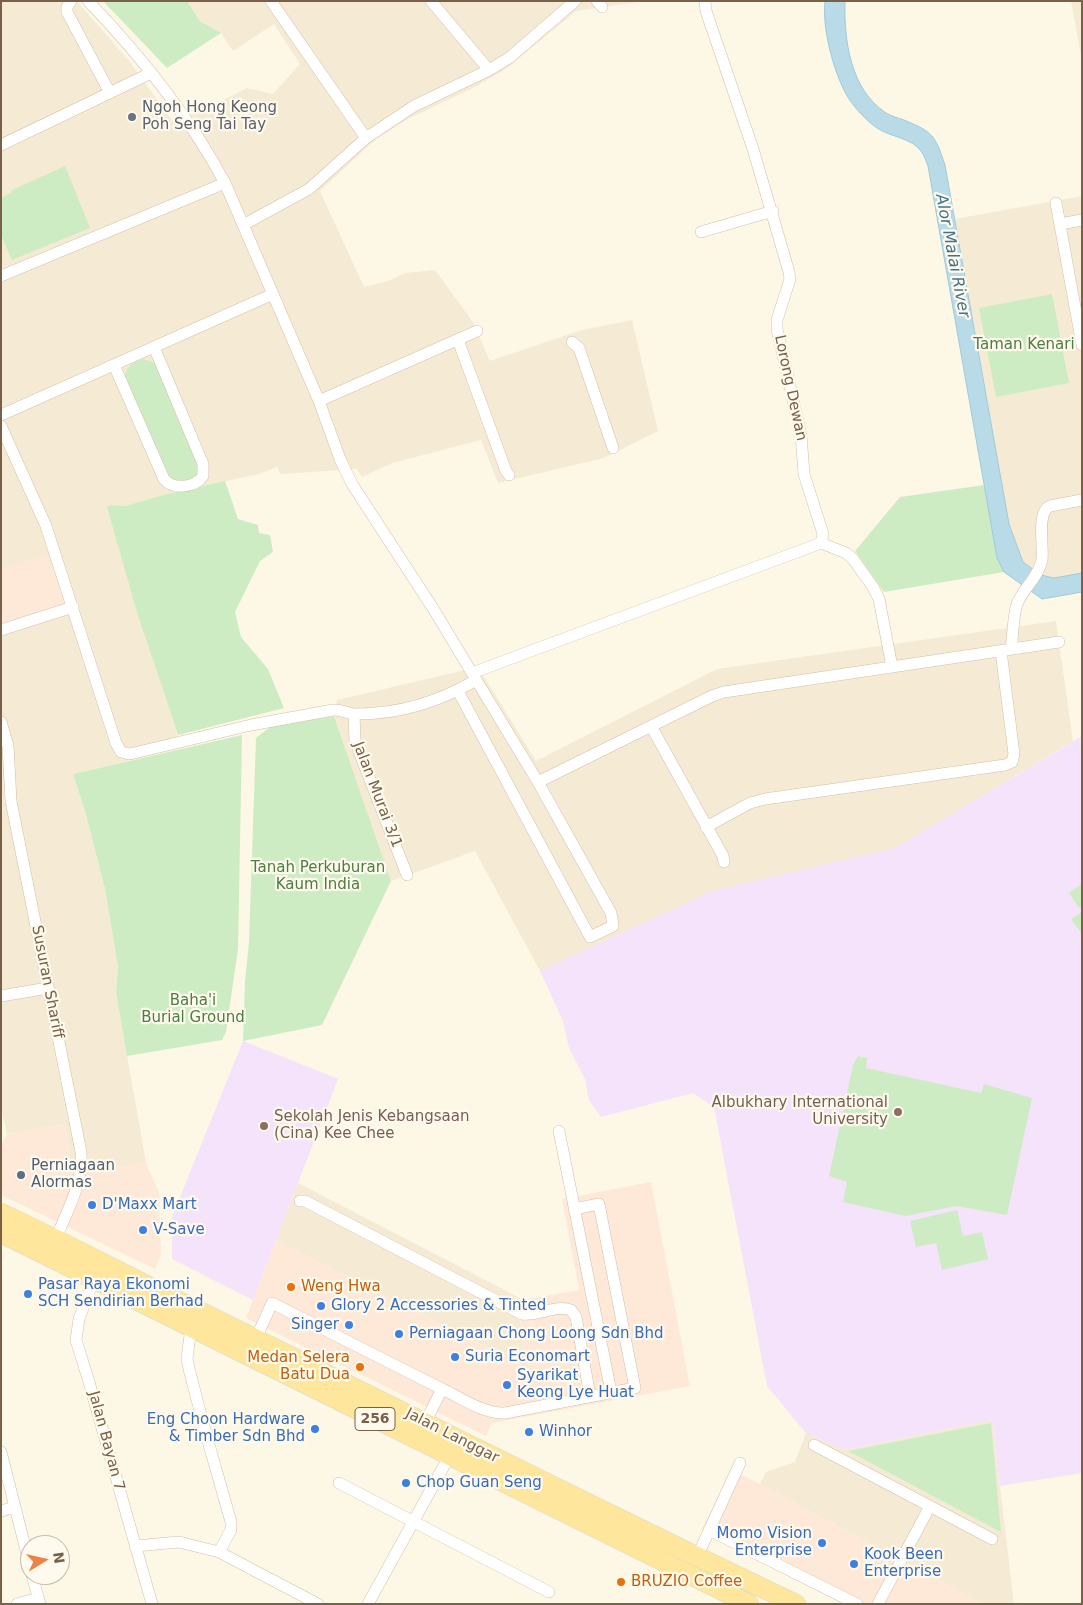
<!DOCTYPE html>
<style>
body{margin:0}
#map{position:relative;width:1083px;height:1605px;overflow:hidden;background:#fdf7e6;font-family:"DejaVu Sans",sans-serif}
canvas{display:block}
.frame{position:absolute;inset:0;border:2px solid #786049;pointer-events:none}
.north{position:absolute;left:20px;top:1535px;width:50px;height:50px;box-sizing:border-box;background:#fffaed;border:1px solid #c9bcab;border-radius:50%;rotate:81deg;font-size:14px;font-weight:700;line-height:20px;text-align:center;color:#786049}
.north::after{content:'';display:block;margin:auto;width:18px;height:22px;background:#ec8247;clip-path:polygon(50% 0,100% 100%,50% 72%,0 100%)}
</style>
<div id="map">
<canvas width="1083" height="1605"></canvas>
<div class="frame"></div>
<div class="north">N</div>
</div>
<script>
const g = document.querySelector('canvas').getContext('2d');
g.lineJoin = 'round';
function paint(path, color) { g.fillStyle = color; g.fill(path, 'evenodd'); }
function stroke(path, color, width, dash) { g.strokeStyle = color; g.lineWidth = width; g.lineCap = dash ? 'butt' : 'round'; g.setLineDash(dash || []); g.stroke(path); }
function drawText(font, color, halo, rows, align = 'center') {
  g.font = font + ' "DejaVu Sans",sans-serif'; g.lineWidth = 4.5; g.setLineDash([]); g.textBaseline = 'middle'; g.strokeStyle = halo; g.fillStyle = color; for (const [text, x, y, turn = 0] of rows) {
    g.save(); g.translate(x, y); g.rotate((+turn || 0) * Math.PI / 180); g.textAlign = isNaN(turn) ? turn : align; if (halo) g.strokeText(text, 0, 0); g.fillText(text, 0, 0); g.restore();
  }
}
paint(new Path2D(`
 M 1,1 L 77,1 L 130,62 L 173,122 L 204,110 L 247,88 L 273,94 L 300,64 L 274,24 L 233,51 L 221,33 L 200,21 L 187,1 L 645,1 L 576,11 L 506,69 L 477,86 L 408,119 L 376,139 L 320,191 L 364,287 L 388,281 L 405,273 L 435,270 L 473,322 L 490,361 L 582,330 L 632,320 L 658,431 L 604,458 L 498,483 L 481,440 L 392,463 L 362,477 L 357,469 L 280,474 L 277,467 L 259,474 L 163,495 L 125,506 L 110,505 L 138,616 L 182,748 L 73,774 L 85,811 L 105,889 L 118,967 L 116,992 L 146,1163 L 73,1174 L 65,1124 L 7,1134 L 1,1106 Z
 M 1071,1 L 1082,1 L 1082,61 Z
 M 1082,196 L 1082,573 L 1054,578 L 1042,575 L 1023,562 L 1009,524 L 955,219 Z
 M 1056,621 L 1073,741 L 895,848 L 712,891 L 540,971 L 475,851 L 391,881 L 334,716 L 337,700 L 478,667 L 536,761 L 717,669 Z
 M 298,1183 L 516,1296 L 528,1368 L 276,1240 Z
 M 992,1420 L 1014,1604 L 982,1604 L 760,1484 L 766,1472 L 795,1462 L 806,1433 L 846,1450 Z`), '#f5ebd4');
paint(new Path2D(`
 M 60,551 L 80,611 L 1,637 L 1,570 Z
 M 65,1124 L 73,1174 L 146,1163 L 159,1193 L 161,1255 L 155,1269 L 1,1195 L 1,1146 L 7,1134 Z
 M 651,1182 L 690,1386 L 492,1423 L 486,1436 L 246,1318 L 276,1240 L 527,1368 L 516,1296 L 523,1300 L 579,1290 L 562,1199 Z
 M 731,1470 L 760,1484 L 982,1604 L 853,1604 L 702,1529 Z`), '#fee9d9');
paint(new Path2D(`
 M 1082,736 L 1082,1473 L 1000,1486 L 992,1420 L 845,1450 L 806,1433 L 767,1386 L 714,1107 L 693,1093 L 601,1117 L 589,1100 L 585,1079 L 569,1048 L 563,1021 L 540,971 L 712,891 L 895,848 Z
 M 243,1041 L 338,1079 L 253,1300 L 172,1259 L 172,1217 Z`), '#f4e3fa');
paint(new Path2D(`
 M 103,1 L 187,1 L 200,21 L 221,33 L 167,68 Z
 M 65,166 L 90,228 L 12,260 L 1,235 L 1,198 L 11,193 L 12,190 Z
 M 1052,294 L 1069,383 L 996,397 L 979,308 Z
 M 143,359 L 153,362 L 157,366 L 198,463 L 198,474 C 190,483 180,481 170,479 L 125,381 C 124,368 131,363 143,359 Z
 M 225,481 L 238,519 L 258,525 L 259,533 L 270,535 L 273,552 L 260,561 L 235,612 L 241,637 L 268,669 L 284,708 L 178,735 L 138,616 L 107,507 L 110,505 L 125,506 L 163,495 Z
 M 984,485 L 997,558 L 1004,572 L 884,592 L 855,551 L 900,497 Z
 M 334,716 L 391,881 L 322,1025 L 243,1041 L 245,982 L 249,942 L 256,738 L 270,727 Z
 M 242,735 L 238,949 L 226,1032 L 222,1040 L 127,1056 L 116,992 L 118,967 L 105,889 L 85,811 L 73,774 Z
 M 1082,884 L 1082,906 L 1079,908 L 1069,893 Z
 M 1082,912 L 1082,934 L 1071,919 Z
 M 858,1056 L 867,1058 L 866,1068 L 981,1093 L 984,1084 L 1032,1098 L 1007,1215 L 957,1206 L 905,1216 L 843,1202 L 847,1182 L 829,1176 L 853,1065 Z
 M 957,1210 L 963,1236 L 982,1232 L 988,1259 L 942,1270 L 936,1243 L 916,1247 L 910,1221 Z
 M 991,1423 L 1001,1532 L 848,1451 Z`), '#ceecc3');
const water = new Path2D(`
 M 825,1 L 845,1 C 844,40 850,89 886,113 C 891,116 898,118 904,120 C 933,132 935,135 945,165 L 1009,524 L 1023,562 L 1041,575 L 1054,578 L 1082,573 L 1082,592 L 1042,599 L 1004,572 L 997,558 L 928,166 C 926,161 924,155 921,151 C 912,138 890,137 877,128 C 864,119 849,102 843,88 C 832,65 822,26 825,1 Z`);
paint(water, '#b9dbe8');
stroke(water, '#9fc9da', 1);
const street = new Path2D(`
 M 71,1 L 67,7 L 67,12 L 110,93
 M 88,1 C 141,56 189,116 225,183 L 319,401 L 340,459 L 352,484 L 434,610 L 472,673 L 538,782 L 611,913 L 613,926 L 590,937 L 458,691
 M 271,1 L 366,138
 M 431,1 L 489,70
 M 597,1 L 602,7
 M 705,1 L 706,11 L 753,149 L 789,272 L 790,279 L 777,320 L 777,329 L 801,435 L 804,474 L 823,534 L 821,543 L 846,553 L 853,559 L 873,587 L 879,599 L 892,667
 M 1,145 L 151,73
 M 1056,203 L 1082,345
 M 1060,224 L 1082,220
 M 243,225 L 309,189 L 366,138 L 414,106 L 489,70 L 509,58 L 575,1
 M 701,232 L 773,211
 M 1,276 L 225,183
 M 458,340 L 506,471 L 509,475
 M 572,342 L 579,348 L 613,448
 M 114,365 L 164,479 C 173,490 195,488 203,476 L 203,464 L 154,347
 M 319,401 L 477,331
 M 1,415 L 273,294
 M 1,426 L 46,526 L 116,743 L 121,752 L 130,754 L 251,725 L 333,710 C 341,709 348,714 356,714 C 399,714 439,702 476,680
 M 1,630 L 73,607
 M 1011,649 C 1013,636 1013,616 1017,604 C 1023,589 1039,576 1042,560 C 1044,547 1036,512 1050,506 L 1082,500
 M 472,673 L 821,543
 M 354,714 L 355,741 L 407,875
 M 1,722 L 8,746 L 11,801 L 81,1152 C 83,1184 68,1209 56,1238
 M 651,726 L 723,856 L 724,862
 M 538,782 L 712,696 L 724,692 L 1059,642
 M 706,827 L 750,803 L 765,799 L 1005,765 L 1012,762 L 1014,754 L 1001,651
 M 1,996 L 48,988
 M 559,1131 L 611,1392
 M 300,1201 L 305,1201 L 522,1314 C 537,1317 556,1304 571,1310 L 576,1317 L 590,1396
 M 94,1279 L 79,1319 L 76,1340 L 89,1382 L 152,1604
 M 191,1328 L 187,1358 L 189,1369 L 206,1434 L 231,1522 L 231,1530 L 219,1552
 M 253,1345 L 272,1303 L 442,1389
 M 425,1423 L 442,1389 C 462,1398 483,1414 505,1413 L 635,1388 L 599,1204 L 574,1209
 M 814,1445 L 992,1539
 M 1,1452 L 30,1566
 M 339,1483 L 549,1592
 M 1,1511 L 15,1507
 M 709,1530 L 857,1604
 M 135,1546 L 179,1542 L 219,1552 L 318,1604
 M 697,1557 L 740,1463
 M 32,1575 L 40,1604
 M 17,1604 L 38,1598
 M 368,1604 L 450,1455
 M 878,1604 L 930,1506`);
const primary = new Path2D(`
 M 1,1213 C 62,1241 121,1273 181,1302 C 386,1403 590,1506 796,1604
 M 1,1233 L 749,1604`);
stroke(street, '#d0c0ab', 12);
stroke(primary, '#dcd6d0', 20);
stroke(street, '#fff', 11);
stroke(primary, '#fee79c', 19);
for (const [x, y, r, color] of [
 [132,117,5,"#6b7280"],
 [898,1112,5,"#8d6e63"],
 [264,1126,5,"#8d6e63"],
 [21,1175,5,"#5c6f8a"],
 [92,1205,5,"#3f7fe0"],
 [143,1230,5,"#3f7fe0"],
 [291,1287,5,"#e8710a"],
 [28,1294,5,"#3f7fe0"],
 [321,1306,5,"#3f7fe0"],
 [349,1325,5,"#3f7fe0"],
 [399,1334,5,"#3f7fe0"],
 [455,1357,5,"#3f7fe0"],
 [360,1367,5,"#e8710a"],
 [507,1385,5,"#3f7fe0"],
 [315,1429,5,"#3f7fe0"],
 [529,1432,5,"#3f7fe0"],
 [406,1483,5,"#3f7fe0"],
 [822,1543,5,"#3f7fe0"],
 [854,1564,5,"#3f7fe0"],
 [621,1582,5,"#e8710a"]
]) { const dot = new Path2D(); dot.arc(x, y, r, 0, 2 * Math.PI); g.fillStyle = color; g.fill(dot); stroke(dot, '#fffaed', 2); }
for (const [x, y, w] of [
 [375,1419,40]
]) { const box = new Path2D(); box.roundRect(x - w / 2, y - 11.5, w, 23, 4); g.fillStyle = '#fffaed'; g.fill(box); stroke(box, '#786049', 1); }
drawText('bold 14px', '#786049', null, [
 ["256",375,1419]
]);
drawText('15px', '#5b616d', '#fffaed', [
 ["Ngoh Hong Keong",142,108],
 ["Poh Seng Tai Tay",142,125]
], 'left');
drawText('15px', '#4b7f41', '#fffaed', [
 ["Taman Kenari",1024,345],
 ["Tanah Perkuburan",318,868],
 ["Kaum India",318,885],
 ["Baha'i",193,1001],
 ["Burial Ground",193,1018]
]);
drawText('15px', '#786049', '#fffaed', [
 ["Lorong Dewan",790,388,78],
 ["Jalan Murai 3/1",377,795,69],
 ["Susuran Shariff",47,982,79],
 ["Jalan Langgar",452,1436,27],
 ["Jalan Bayan 7",106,1441,75]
]);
drawText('15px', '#785e54', '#fffaed', [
 ["Albukhary International",888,1103],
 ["University",888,1120],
 ["Sekolah Jenis Kebangsaan",274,1117,"left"],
 ["(Cina) Kee Chee",274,1134,"left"]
], 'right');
drawText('15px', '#4e5e75', '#fffaed', [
 ["Perniagaan",31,1166],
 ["Alormas",31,1183]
], 'left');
drawText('15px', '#366cbe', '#fffaed', [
 ["D'Maxx Mart",102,1205],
 ["V-Save",153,1230],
 ["Pasar Raya Ekonomi",38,1285],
 ["SCH Sendirian Berhad",38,1302],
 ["Glory 2 Accessories & Tinted",331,1306],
 ["Singer",339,1325,"right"],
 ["Perniagaan Chong Loong Sdn Bhd",409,1334],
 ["Suria Economart",465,1357],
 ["Syarikat",517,1376],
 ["Keong Lye Huat",517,1393],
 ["Eng Choon Hardware",305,1420,"right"],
 ["& Timber Sdn Bhd",305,1437,"right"],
 ["Winhor",539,1432],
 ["Chop Guan Seng",416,1483],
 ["Momo Vision",812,1534,"right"],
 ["Enterprise",812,1551,"right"],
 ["Kook Been",864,1555],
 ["Enterprise",864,1572]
], 'left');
drawText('15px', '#c56008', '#fffaed', [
 ["Weng Hwa",301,1287],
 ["Medan Selera",350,1358,"right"],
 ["Batu Dua",350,1375,"right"],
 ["BRUZIO Coffee",631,1582]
], 'left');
drawText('italic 16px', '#41758c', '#fffaed', [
 ["Alor Malai River",952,256,79]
]);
</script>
